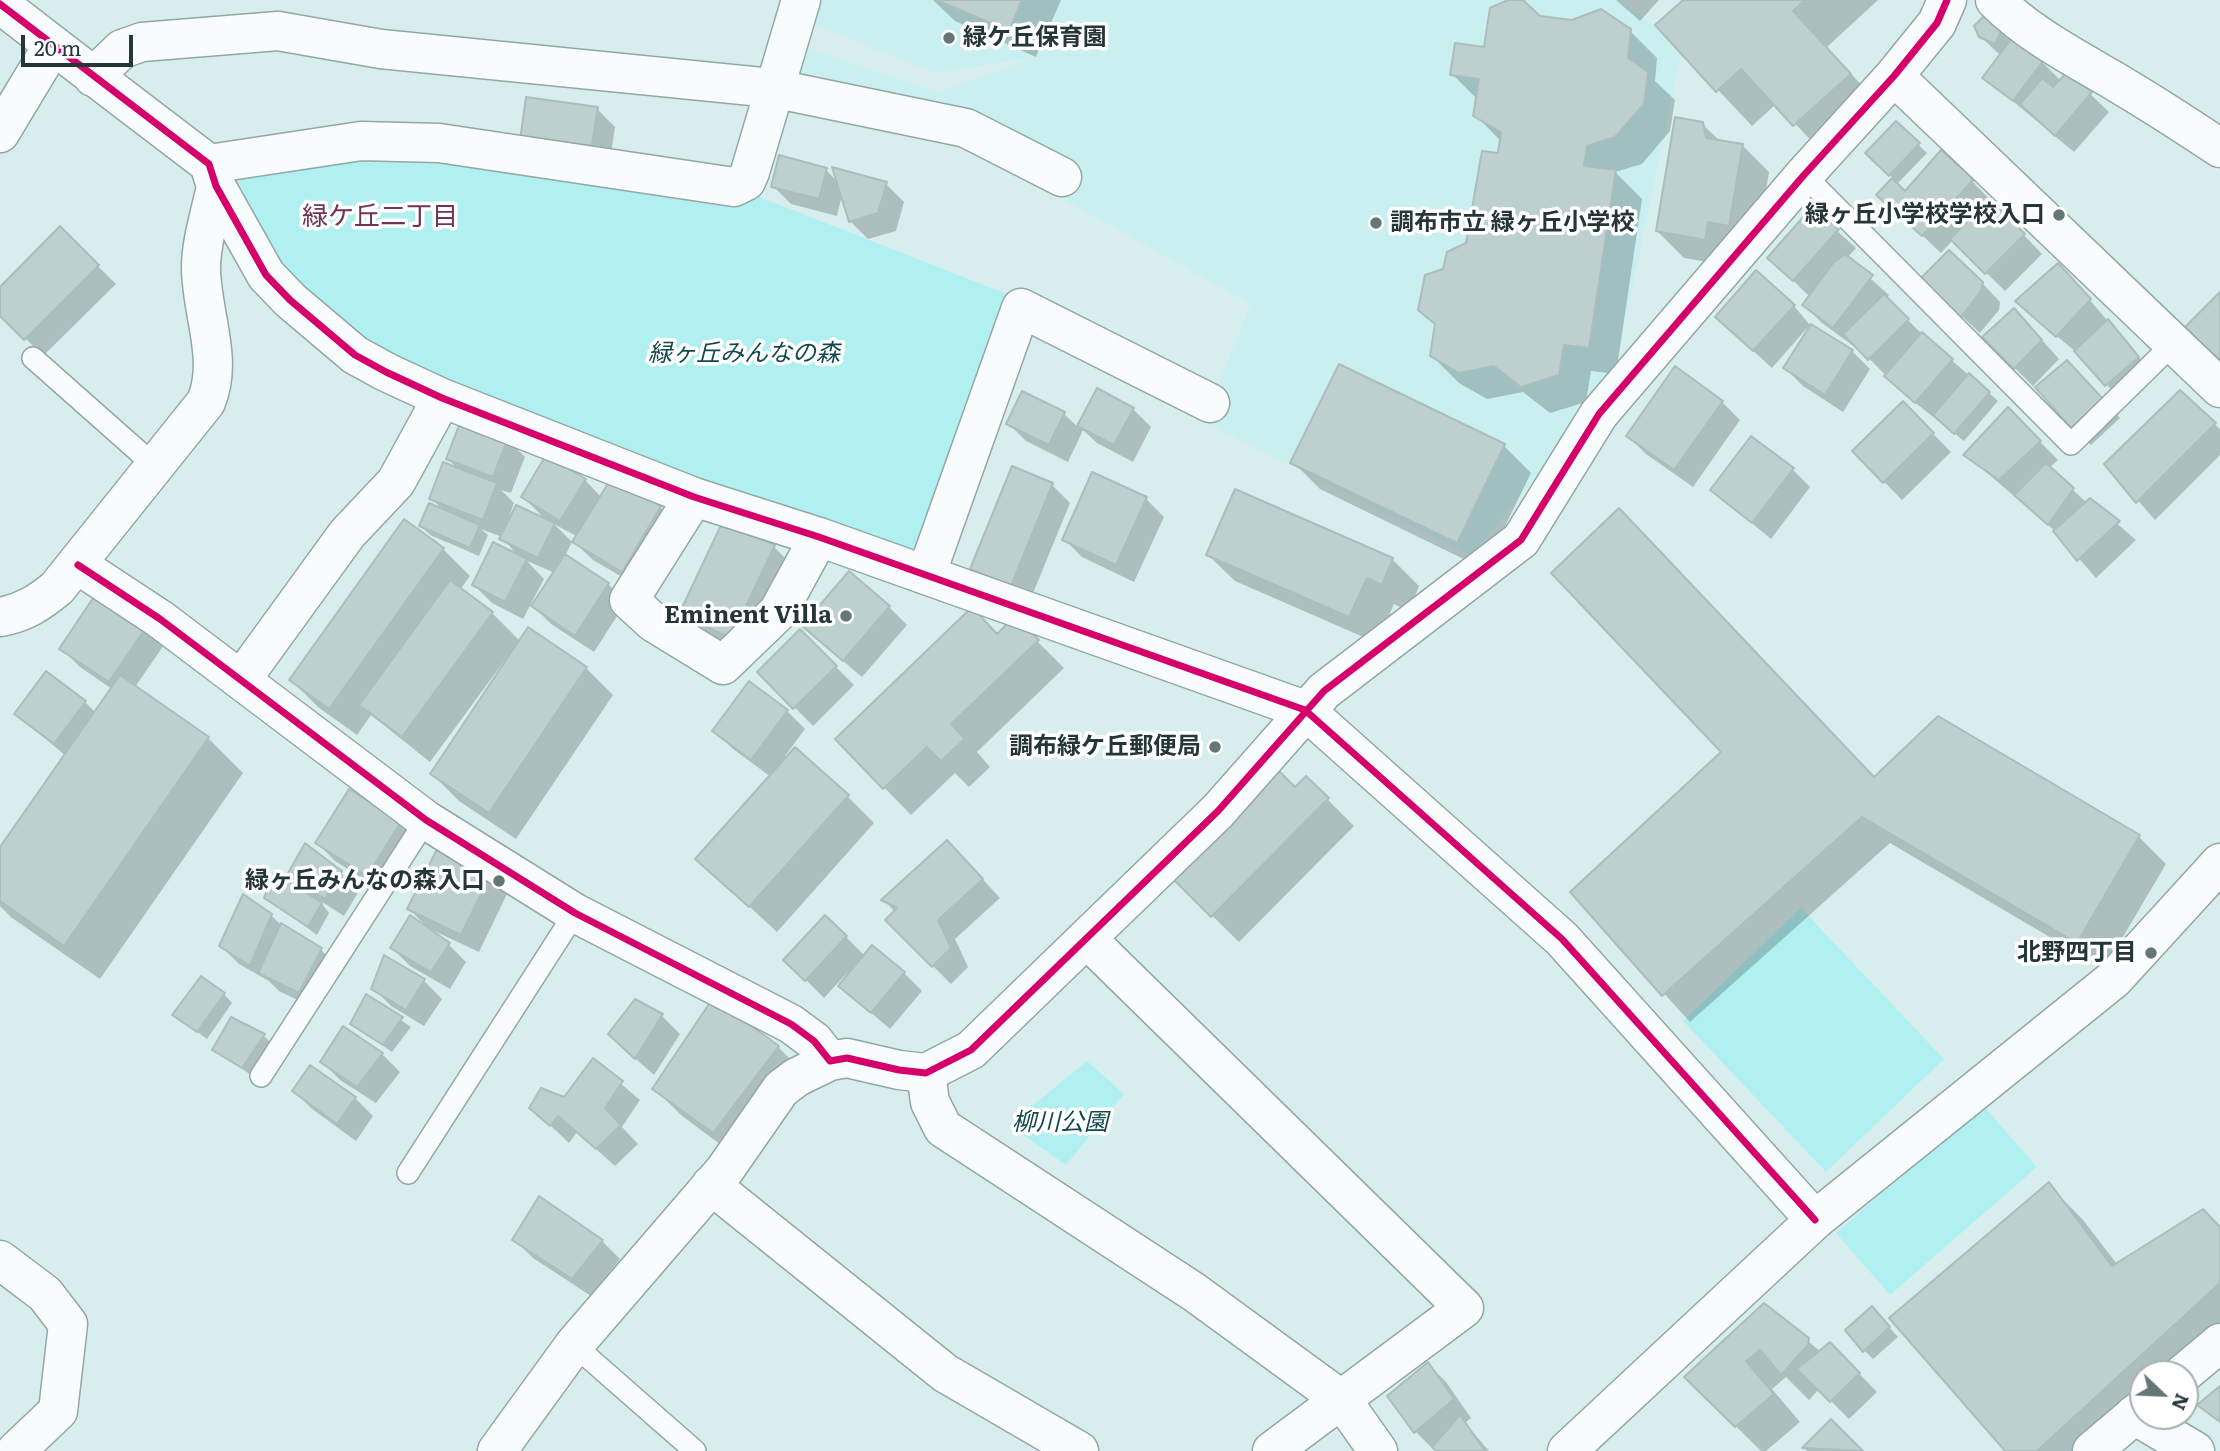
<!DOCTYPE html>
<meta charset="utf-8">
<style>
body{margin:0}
#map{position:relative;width:2220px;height:1451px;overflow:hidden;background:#d8eeee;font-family:Literata,serif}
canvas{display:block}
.north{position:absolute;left:2129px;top:1360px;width:70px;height:70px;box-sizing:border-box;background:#fff;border:2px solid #a8afaf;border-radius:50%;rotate:113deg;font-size:19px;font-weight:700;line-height:28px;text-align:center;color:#263636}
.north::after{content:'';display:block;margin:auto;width:24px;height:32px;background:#647676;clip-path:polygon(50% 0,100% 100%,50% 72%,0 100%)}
.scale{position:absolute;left:21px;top:35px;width:112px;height:32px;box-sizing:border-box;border:4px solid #263636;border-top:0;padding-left:9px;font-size:21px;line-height:24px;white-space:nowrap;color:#263636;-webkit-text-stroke:5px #fff;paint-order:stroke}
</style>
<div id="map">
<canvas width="2220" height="1451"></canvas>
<div class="north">N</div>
<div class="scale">20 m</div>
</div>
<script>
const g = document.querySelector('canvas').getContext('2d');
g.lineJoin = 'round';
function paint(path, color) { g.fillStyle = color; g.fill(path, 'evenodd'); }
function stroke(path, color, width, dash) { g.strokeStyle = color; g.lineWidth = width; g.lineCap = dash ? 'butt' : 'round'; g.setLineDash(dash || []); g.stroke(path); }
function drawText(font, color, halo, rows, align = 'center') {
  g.font = font + ' Literata,"Noto Sans JP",serif'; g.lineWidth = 7; g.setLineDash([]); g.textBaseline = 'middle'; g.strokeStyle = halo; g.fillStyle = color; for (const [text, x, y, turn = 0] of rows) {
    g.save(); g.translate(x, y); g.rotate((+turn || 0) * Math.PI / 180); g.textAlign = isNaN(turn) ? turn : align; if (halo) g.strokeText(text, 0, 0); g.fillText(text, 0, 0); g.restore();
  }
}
paint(new Path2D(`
 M 812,0 L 1618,0 L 1683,44 L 1612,385 L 1471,556 L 1194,416 L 1210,403 L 1251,304 L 959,141 L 781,102 L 801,46 L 938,92 L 1035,57 L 935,73 L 803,20 Z`), '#c9eff0');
paint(new Path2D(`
 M 361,141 L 734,187 L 1017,298 L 926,575 L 355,355 L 216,186 L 247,160 Z
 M 1801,908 L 1944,1059 L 1826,1172 L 1683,1021 Z
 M 1087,1061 L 1124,1094 L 1066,1165 L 1009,1125 Z
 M 1983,1105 L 2037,1167 L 1890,1295 L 1836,1233 Z`), '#b1f0f1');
paint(new Path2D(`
 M 933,0 L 1061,0 L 1036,57 L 955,21 Z
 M 1513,0 L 1521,0 L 1539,17 L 1630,31 L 1657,58 L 1655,81 L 1675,100 L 1670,131 L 1642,164 L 1615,172 L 1642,199 L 1616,374 L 1591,371 L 1586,402 L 1550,413 L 1523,392 L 1487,399 L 1459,383 L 1432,356 L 1437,326 L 1420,310 L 1444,270 L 1468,244 L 1499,155 L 1501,141 L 1475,115 L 1478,100 L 1452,74 L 1485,49 Z
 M 1616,0 L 1659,0 L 1640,21 Z
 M 1685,0 L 1878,0 L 1827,47 L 1884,110 L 1830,160 L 1776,104 L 1752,126 L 1658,26 Z
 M 1987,16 L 2012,41 L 2042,62 L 2061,81 L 2068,73 L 2109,112 L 2074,152 L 1985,78 L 2001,56 L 1980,36 Z
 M 528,99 L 597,109 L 615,127 L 609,168 Z
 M 1896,123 L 1927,153 L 1896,185 L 1905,193 L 1972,181 L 2042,254 L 2005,291 L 1953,240 L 1941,253 L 1879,195 L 1894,179 L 1868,153 Z
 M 1702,124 L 1721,142 L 1742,145 L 1769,172 L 1756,252 L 1731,266 L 1684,258 L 1657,231 Z
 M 826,170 L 838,182 L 886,184 L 904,202 L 896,231 L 868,239 L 850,221 L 842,195 L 837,216 L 791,204 L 773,186 Z
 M 1813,209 L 1856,248 L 1847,258 L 1889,295 L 1886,299 L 1922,334 L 1998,401 L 1964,441 L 1904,394 L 1854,343 L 1852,345 L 1822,323 L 1804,305 L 1810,297 L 1770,258 Z
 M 60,229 L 116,284 L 43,356 L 0,313 L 0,290 Z
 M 1982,283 L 2000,302 L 1999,310 L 1980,333 L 1941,297 Z
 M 2076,284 L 2155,376 L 2124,403 L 2076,352 L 2035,318 Z
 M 1794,306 L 1810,325 L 1852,351 L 1870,369 L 1843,412 L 1803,386 L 1785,368 L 1808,327 L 1772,368 L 1735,334 Z
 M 2032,329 L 2059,359 L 2033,386 L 1984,337 Z
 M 2085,380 L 2120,418 L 2091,445 L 2037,387 Z
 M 1097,390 L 1133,409 L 1151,427 L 1133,462 L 1097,443 L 1083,430 L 1068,462 L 1026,441 L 1008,423 L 1023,393 L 1064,414 L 1078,427 Z
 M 2180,393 L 2220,429 L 2220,455 L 2155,520 L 2106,464 Z
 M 1722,402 L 1740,420 L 1693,487 L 1646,454 L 1628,436 Z
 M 1903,403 L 1951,452 L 1902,500 L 1854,451 Z
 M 2008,409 L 2058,460 L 2049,468 L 2087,503 L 2090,500 L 2136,540 L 2096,578 L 2054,530 L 1966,455 Z
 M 507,439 L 525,457 L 511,493 L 501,490 L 514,503 L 509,517 L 546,520 L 523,497 L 585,480 L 601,497 L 660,507 L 678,525 L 641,588 L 593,560 L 574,542 L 578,537 L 554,524 L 572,542 L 565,556 L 608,584 L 626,602 L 594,652 L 551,624 L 533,606 L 555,573 L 527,561 L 544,579 L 523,619 L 492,603 L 474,585 L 517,555 L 502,537 L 481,529 L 488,535 L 479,556 L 430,535 L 421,526 L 444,511 L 431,498 L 460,471 L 448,459 Z
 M 1504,446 L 1531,473 L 1484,569 L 1320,489 L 1293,462 Z
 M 1013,469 L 1052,485 L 1070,503 L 1029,603 L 990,586 L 972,568 Z
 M 1792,469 L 1810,487 L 1771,539 L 1712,490 Z
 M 1146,499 L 1164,517 L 1134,582 L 1082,557 L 1064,539 Z
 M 774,547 L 792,565 L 749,655 L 699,631 L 681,613 Z
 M 443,549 L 470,576 L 460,590 L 492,613 L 521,642 L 586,668 L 613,695 L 516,839 L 459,801 L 432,774 L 507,662 L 505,660 L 430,762 L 371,715 L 357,735 L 318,707 L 291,680 Z
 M 1208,555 L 1392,559 L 1419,586 L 1409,611 L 1394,604 L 1377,643 L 1235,581 Z
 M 97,595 L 164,645 L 135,687 L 208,738 L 243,773 L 100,979 L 12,918 L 0,906 L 0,850 L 66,756 L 16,714 L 85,702 L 96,713 L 112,689 L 80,667 L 62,649 Z
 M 889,607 L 907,625 L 862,677 L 823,644 Z
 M 1015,619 L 1064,668 L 977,752 L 990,767 L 969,787 L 955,773 L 911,815 L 837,739 L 998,635 Z
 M 800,631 L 854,685 L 813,726 L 760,672 Z
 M 749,684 L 787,711 L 805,729 L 785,756 L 847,796 L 874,823 L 777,932 L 698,859 L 771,777 L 733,749 L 715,731 Z
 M 1938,718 L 2139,837 L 2166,864 L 2104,969 L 1890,843 L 1690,1022 L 1572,892 L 1875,779 Z
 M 1306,778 L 1354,826 L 1239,942 L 1173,877 Z
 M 400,823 L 418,841 L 386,893 L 335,861 L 317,843 Z
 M 438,849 L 508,892 L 479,952 L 428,928 L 409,909 Z
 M 965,860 L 1000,898 L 955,939 L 968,967 L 951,984 L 887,920 L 895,912 L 884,900 Z
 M 341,873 L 359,891 L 344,916 L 319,900 L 329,913 L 317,935 L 266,897 L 308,894 L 289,875 Z
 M 271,915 L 281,925 L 321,950 L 339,968 L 318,1010 L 279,991 L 269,981 L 239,964 L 221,946 Z
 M 846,937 L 865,956 L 904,973 L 922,991 L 890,1029 L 840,986 L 849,975 L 847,973 L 824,998 L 786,960 Z
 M 448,944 L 466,962 L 450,989 L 410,966 L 392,948 Z
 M 424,981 L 442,999 L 424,1026 L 391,1006 L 373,988 Z
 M 224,994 L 232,1003 L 207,1039 L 175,1015 Z
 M 366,996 L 411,1027 L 392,1052 L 352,1024 Z
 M 636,1001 L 662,1016 L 680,1034 L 654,1075 L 628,1052 Z
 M 343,1028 L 382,1054 L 400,1072 L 376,1103 L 340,1080 L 322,1062 Z
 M 264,1036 L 272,1044 L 251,1075 L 214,1050 Z
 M 778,1047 L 805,1074 L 740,1159 L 682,1116 L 655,1089 Z
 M 593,1060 L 640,1100 L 622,1127 L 638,1144 L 615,1166 L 577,1132 L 569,1143 L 531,1107 L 565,1099 Z
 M 294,1091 L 355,1098 L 373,1116 L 356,1141 L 312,1109 Z
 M 2049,1185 L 2083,1220 L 2117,1264 L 2220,1229 L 2220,1350 L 2185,1374 L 2143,1374 L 2143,1416 L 2110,1451 L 2007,1451 Z
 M 515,1240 L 602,1241 L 620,1259 L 591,1296 L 533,1258 Z
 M 1764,1305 L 1821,1352 L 1830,1344 L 1877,1392 L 1849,1419 L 1819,1389 L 1809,1400 L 1786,1377 L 1772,1389 L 1800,1422 L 1766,1451 L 1761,1451 L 1686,1377 Z
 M 1880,1317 L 1898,1337 L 1873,1359 L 1864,1350 Z
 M 1428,1364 L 1446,1382 L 1471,1418 L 1465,1423 L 1489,1451 L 1434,1450 L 1416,1432 L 1389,1396 Z
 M 1831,1422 L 1861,1451 L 1807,1451 L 1804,1448 Z`), '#0003');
const building = new Path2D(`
 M 937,0 L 1022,0 L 1009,31 Z
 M 1508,0 L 1523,0 L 1540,16 L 1572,20 L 1601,9 L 1631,29 L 1628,58 L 1648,72 L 1644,104 L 1615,137 L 1587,146 L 1584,166 L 1616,170 L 1589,348 L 1564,345 L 1559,375 L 1521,387 L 1494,366 L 1459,373 L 1430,356 L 1435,324 L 1418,310 L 1425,275 L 1443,269 L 1447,252 L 1466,243 L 1482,151 L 1498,153 L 1501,132 L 1473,116 L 1479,79 L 1450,75 L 1455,43 L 1484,47 L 1490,8 Z
 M 1683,0 L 1805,0 L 1793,11 L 1851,74 L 1793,126 L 1741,69 L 1716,92 L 1655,25 Z
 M 1987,13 L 2002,29 L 1995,44 L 1979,37 L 1974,26 Z
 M 2012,38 L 2043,61 L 2013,101 L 1982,78 Z
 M 2068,71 L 2092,92 L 2055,136 L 2020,104 L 2042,78 L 2053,87 Z
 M 526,97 L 598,107 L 591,151 L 520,140 Z
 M 1675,117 L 1703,122 L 1706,138 L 1743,144 L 1729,226 L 1708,222 L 1705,240 L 1656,231 Z
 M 1896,121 L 1920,143 L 1889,176 L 1865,153 Z
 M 1941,150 L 1974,179 L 1922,236 L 1876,195 L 1892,178 L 1905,191 Z
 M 779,155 L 827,168 L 819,199 L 771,187 Z
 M 832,167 L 887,182 L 878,213 L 849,222 Z
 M 1990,199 L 2025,234 L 1985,274 L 1950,239 Z
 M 1813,206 L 1839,229 L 1793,281 L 1767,258 Z
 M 60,226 L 99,265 L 24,340 L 0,316 L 0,287 Z
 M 1949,250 L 1983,282 L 1981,291 L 1961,317 L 1920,279 Z
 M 1845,254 L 1873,275 L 1833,328 L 1802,305 L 1834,262 Z
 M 2058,263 L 2091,299 L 2056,337 L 2015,301 Z
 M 1756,270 L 1795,305 L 1753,351 L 1715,317 Z
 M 2220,292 L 2220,359 L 2214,364 L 2182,330 Z
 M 1884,294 L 1909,319 L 1868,360 L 1843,334 Z
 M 2014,308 L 2042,340 L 2014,369 L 1982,337 Z
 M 2108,319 L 2139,357 L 2105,386 L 2074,351 Z
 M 1811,324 L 1853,350 L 1825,395 L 1783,368 Z
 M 1922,332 L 1953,359 L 1915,403 L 1884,376 Z
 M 2067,360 L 2103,399 L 2071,428 L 2035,387 Z
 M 1339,364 L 1505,444 L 1457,543 L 1290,463 Z
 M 1675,366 L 1723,401 L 1674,470 L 1626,436 Z
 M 1969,373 L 1990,392 L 1954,434 L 1933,415 Z
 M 1097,388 L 1134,408 L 1114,445 L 1077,426 Z
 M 2180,390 L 2216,423 L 2136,503 L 2104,464 Z
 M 1022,391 L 1065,412 L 1049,445 L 1006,424 Z
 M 1903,401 L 1934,433 L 1883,483 L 1852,451 Z
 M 2008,407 L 2041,441 L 1999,480 L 1963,455 Z
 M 461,420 L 508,438 L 493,477 L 446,459 Z
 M 1751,436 L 1794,468 L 1752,523 L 1710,490 Z
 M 546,455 L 586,479 L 560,521 L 521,497 Z
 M 443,462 L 497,483 L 483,520 L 429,499 Z
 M 2046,463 L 2074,488 L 2048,525 L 2014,495 Z
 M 1012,466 L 1053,483 L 1011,586 L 970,569 Z
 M 1092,472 L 1147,497 L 1116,565 L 1062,540 Z
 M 612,477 L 661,506 L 622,572 L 572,542 Z
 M 1235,489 L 1393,558 L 1382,585 L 1367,578 L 1349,617 L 1206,555 Z
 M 2090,498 L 2120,521 L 2077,561 L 2053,531 Z
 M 429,503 L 480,525 L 470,548 L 419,526 Z
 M 516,505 L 555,523 L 538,558 L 499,539 Z
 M 1619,508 L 1874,777 L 1938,716 L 2140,835 L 2077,943 L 1862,817 L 1662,996 L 1570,892 L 1721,752 L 1551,573 Z
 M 404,519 L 444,548 L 329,709 L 289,680 Z
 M 723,521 L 775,545 L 731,638 L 679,614 Z
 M 493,542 L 527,559 L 505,602 L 472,585 Z
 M 565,554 L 609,583 L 575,636 L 531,606 Z
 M 849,571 L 890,606 L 843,661 L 802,626 Z
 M 450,580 L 493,612 L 402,737 L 359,705 Z
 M 97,592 L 147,626 L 109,682 L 59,649 Z
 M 972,607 L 997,634 L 1015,616 L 1039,640 L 951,724 L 965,739 L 941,761 L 927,747 L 883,789 L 835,739 Z
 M 528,627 L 587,667 L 489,813 L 430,774 Z
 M 800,629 L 837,666 L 793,709 L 757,672 Z
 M 46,671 L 86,701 L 54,744 L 14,714 Z
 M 120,675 L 209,737 L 64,946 L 0,901 L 0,847 Z
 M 749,681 L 788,710 L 751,760 L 712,731 Z
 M 795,747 L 849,795 L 749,907 L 695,859 Z
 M 1278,770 L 1295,787 L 1306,776 L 1329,798 L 1211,917 L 1171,877 Z
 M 349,789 L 401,822 L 367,876 L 315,843 Z
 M 947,840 L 983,879 L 938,920 L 951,948 L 932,967 L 885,920 L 897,908 L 881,900 Z
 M 305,843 L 342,871 L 325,899 L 287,875 Z
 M 438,847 L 491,873 L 461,935 L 407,909 Z
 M 274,872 L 322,903 L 308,927 L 264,898 Z
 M 243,894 L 272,914 L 250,966 L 219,946 Z
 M 410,915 L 450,943 L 431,972 L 390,948 Z
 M 825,915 L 847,936 L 805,981 L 783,960 Z
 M 281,923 L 322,948 L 299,993 L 258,973 Z
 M 872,945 L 905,972 L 871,1013 L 838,986 Z
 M 384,955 L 425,979 L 406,1010 L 371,989 Z
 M 201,976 L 225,993 L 197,1032 L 172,1015 Z
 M 366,994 L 403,1017 L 383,1045 L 350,1024 Z
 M 713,998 L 779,1046 L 713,1133 L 652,1089 Z
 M 635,999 L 663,1014 L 635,1059 L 608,1034 Z
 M 231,1017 L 265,1034 L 242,1068 L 212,1050 Z
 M 343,1026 L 383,1053 L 357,1087 L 320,1062 Z
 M 593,1058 L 623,1081 L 605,1108 L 621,1125 L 596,1149 L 558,1116 L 550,1126 L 529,1108 L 541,1088 L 564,1097 Z
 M 310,1065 L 356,1097 L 337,1124 L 292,1091 Z
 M 2049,1182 L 2112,1266 L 2203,1209 L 2220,1227 L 2220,1283 L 2037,1451 L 2005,1451 L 1889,1318 Z
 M 539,1196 L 603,1240 L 572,1279 L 512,1240 Z
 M 1764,1303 L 1809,1338 L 1808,1345 L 1781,1375 L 1760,1350 L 1746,1361 L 1774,1394 L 1735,1427 L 1684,1377 Z
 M 1872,1306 L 1890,1327 L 1863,1352 L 1845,1330 Z
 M 1830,1342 L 1860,1373 L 1830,1402 L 1797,1369 Z
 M 1428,1362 L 1454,1399 L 1414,1433 L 1387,1396 Z
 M 2220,1386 L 2220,1422 L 2197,1405 Z
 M 1460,1415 L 1485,1451 L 1436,1451 L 1432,1447 Z
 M 1831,1419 L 1863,1451 L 1802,1448 Z`);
paint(building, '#bdcfcf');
stroke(building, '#acbdbd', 2);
const lane = new Path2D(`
 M 1804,175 L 2071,444 L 2174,343
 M 33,358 L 155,466
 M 261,1076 L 426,820
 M 408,1173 L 575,913
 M 574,1345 L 695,1451`);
const street = new Path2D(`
 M 1995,0 C 2028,33 2071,56 2111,79 C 2148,101 2184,124 2220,148
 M 53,45 L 209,164 L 216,186 L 266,275 L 290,300 L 355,355 L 386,372 L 442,398 L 694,497 L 819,537 L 1305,710 L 1562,939 L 1815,1220
 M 1894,76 L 2220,388
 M 93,77 L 122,49 L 142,42 L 278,31 L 381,49 L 772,88 L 966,128 L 1062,177
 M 209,164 L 361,141 L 439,143 L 734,187 L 746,181 L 750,172 L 801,0
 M 694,497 L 629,600 L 653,622 L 723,665 L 778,612 L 819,537
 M 78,565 L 160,619 L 426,820 L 575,913 L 791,1024 L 814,1041 L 830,1061 L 847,1058 L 899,1070 L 926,1073 L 971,1050 L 1218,811 L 1324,691 L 1521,540 L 1599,414 L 1804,175 L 1894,76 L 1937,23 L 1947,0
 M 926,575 L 1021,308 L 1210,403
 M 0,617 C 23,613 39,603 57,588 L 206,402 C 224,359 201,313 201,267 C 201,241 211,212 216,186
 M 241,680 L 347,534 L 396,482 L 442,398
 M 1088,940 L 1464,1308 L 1272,1451
 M 926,1073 L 930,1102 L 943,1128 L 1194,1292 L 1342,1400 L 1378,1451
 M 711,1185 L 945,1373 L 1079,1451
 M 0,1260 L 45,1294 L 68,1324 L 58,1411 L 16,1451
 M 2134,1415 L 2195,1451
 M 497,1451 L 574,1345 L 724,1171 L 781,1089 L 797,1077 L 830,1061
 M 1567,1451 L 1815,1220 L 2114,979 L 2220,863`);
const secondary = new Path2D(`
 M 0,4 L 53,45 L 0,133
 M 2183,1374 L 2220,1343
 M 2092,1451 L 2143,1408`);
stroke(lane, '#94a6a6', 24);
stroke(street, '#94a6a6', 41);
stroke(secondary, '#94a6a6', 41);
stroke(lane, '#f9fcfc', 21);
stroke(street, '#f9fcfc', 38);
stroke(secondary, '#f9fcfc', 38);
stroke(new Path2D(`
 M 0,4 L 209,164 L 216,186 L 266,275 L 290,300 L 355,355 L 386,372 L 442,398 L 694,497 L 819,537 L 1305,710 L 1562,939 L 1815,1220
 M 78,565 L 160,619 L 426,820 L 575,913 L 791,1024 L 814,1041 L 830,1061 L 847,1058 L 899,1070 L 926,1073 L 971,1050 L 1218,811 L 1324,691 L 1521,540 L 1599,414 L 1804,175 L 1894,76 L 1937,23 L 1947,0`), '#d6006c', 7);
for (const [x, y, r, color] of [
 [949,38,7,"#647676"],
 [2059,215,7,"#647676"],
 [1376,223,7,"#647676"],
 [846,616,7,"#647676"],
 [1215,747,7,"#647676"],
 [499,881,7,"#647676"],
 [2151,953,7,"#647676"]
]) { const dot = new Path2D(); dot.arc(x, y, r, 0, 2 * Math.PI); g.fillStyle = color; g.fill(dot); stroke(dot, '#fff', 2.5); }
drawText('bold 24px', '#263636', '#fff', [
 ["緑ケ丘保育園",963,38,"left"],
 ["緑ヶ丘小学校学校入口",2045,215],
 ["調布市立 緑ヶ丘小学校",1390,223,"left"],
 ["Eminent Villa",832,616],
 ["調布緑ケ丘郵便局",1201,747],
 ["緑ヶ丘みんなの森入口",485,881],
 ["北野四丁目",2137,953]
], 'right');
drawText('italic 24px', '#12494b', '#fff', [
 ["緑ヶ丘みんなの森",744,354],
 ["柳川公園",1060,1123]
]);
drawText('26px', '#723357', '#fff', [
 ["緑ケ丘二丁目",380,217]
]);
</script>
